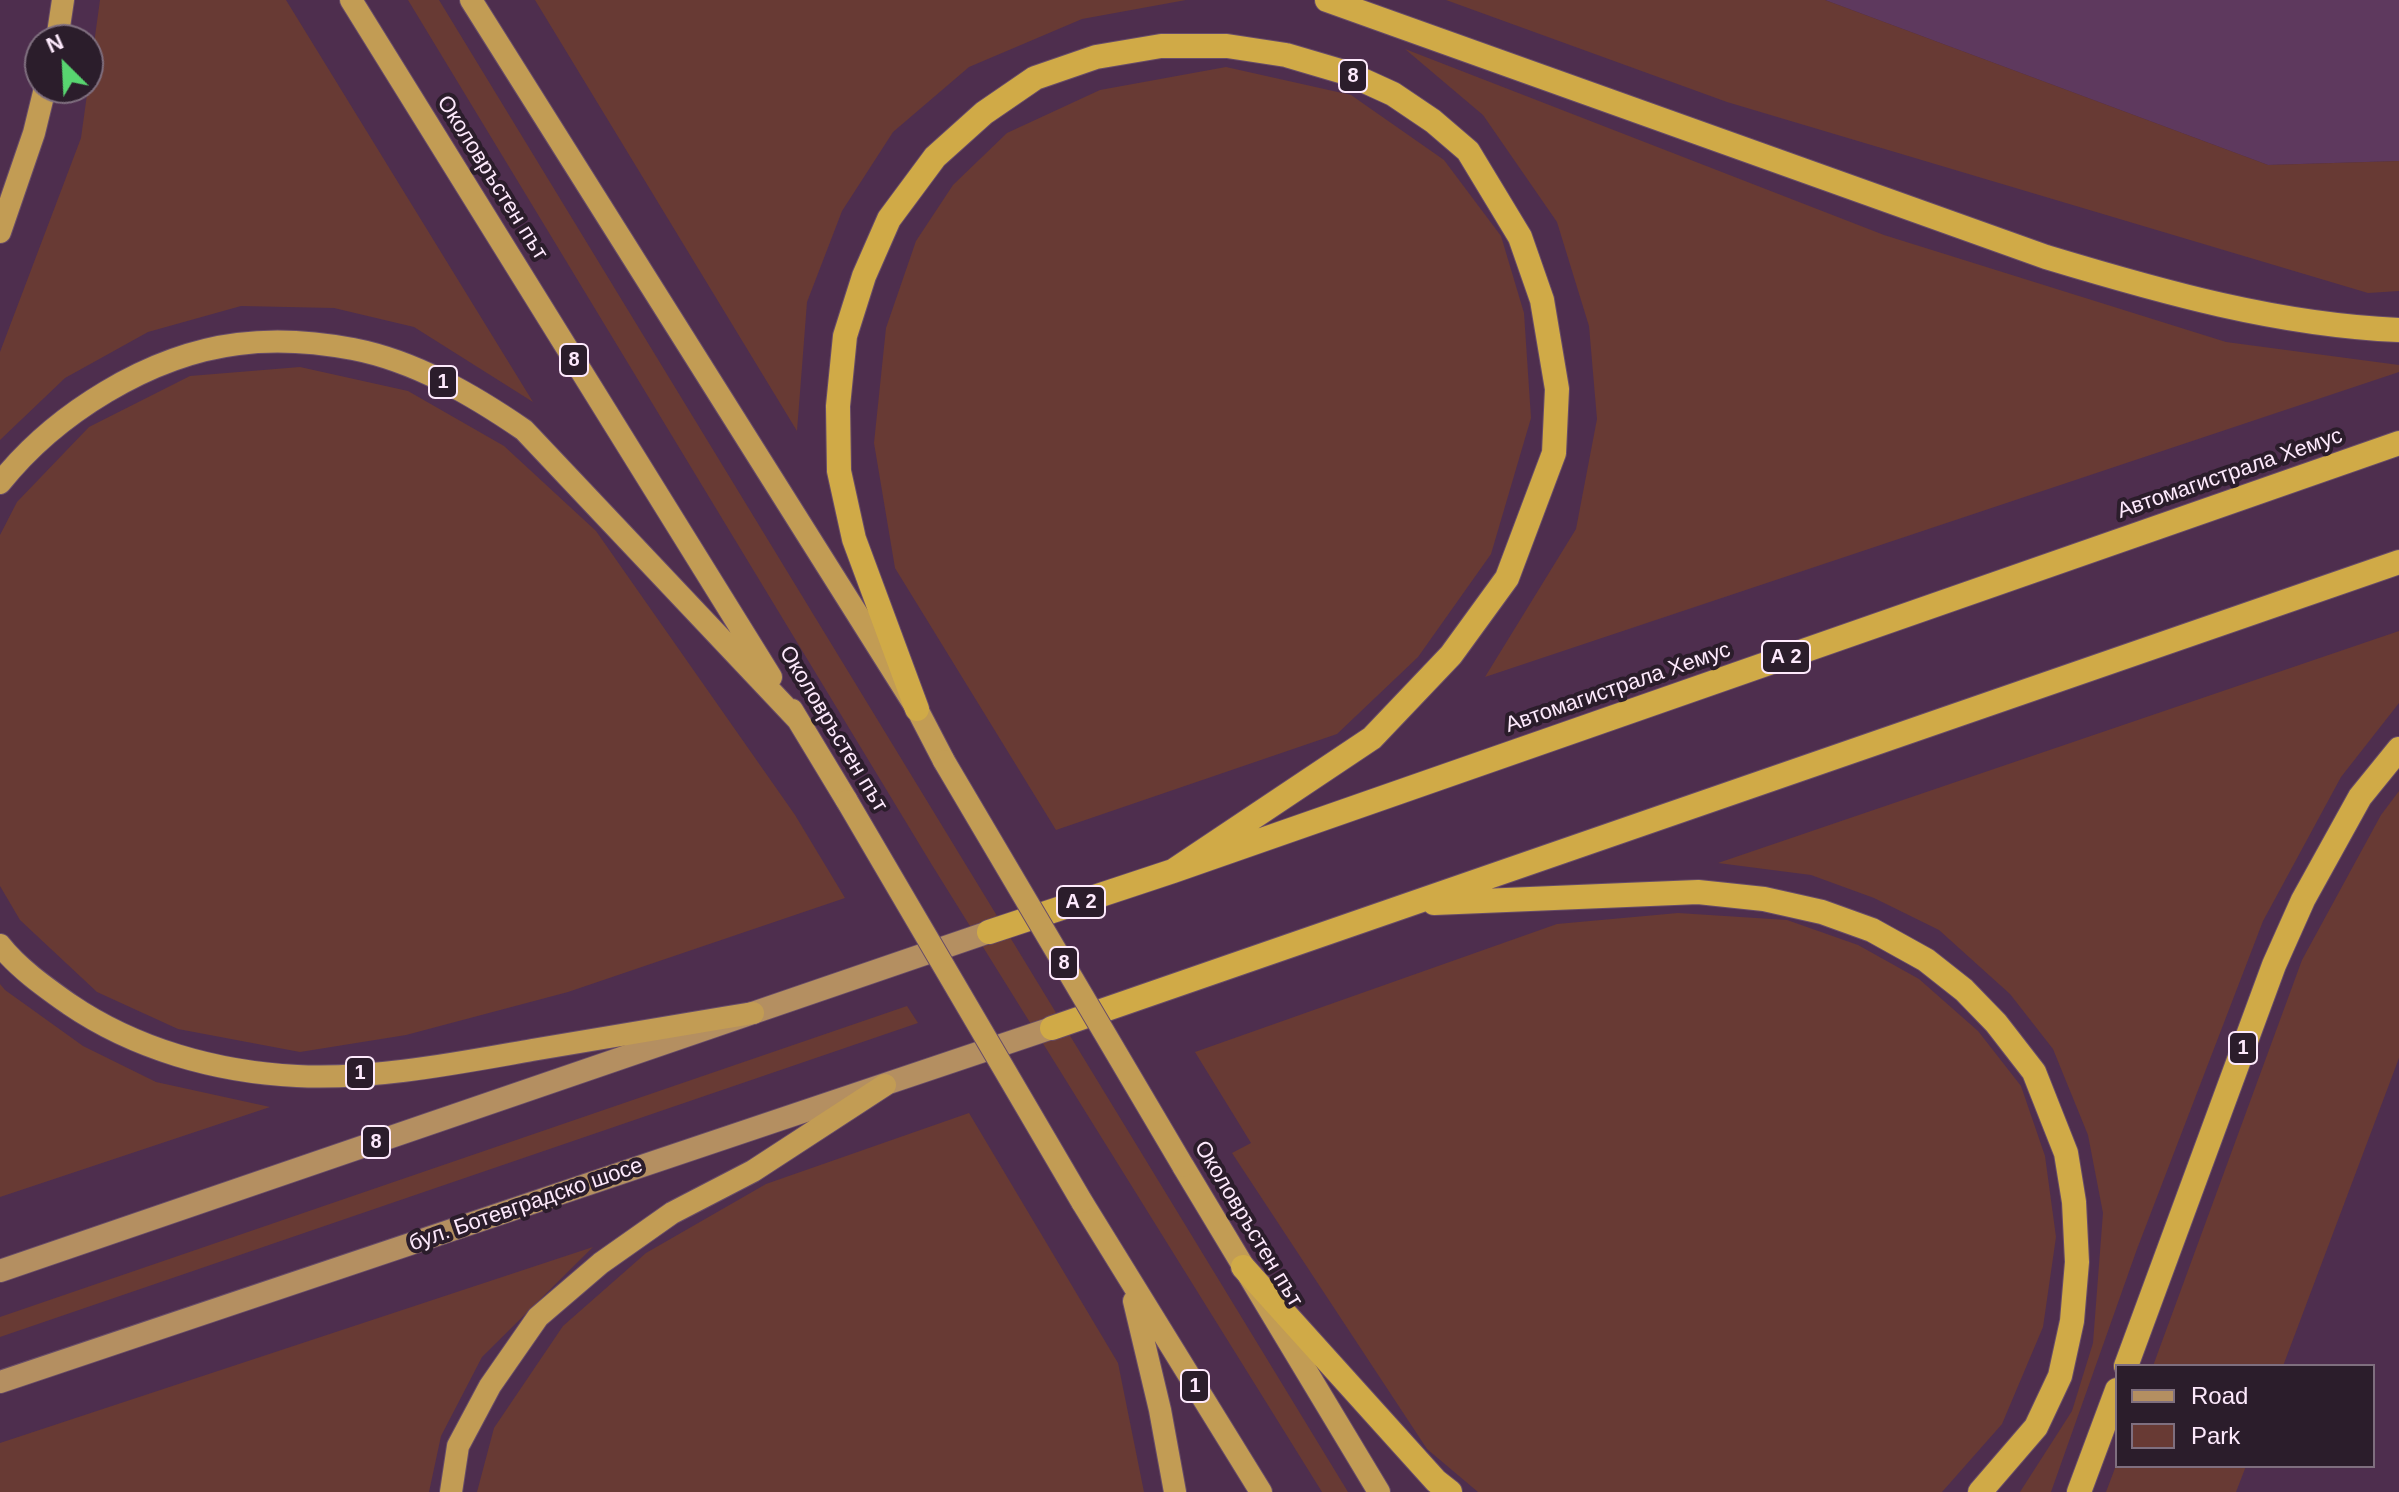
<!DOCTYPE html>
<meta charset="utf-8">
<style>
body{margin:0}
#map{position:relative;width:2399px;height:1492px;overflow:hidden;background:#4e2e4e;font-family:Helvetica,sans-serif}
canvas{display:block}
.legend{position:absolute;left:2115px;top:1364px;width:260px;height:104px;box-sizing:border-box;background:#2b1d2b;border:2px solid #7f6f7f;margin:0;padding:10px 14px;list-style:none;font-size:24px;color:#fde9fc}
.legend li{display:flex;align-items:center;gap:16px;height:40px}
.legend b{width:40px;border:2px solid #7f6f7f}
.north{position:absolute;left:24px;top:24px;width:80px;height:80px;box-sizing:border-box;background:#2b1d2b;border:2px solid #7f6f7f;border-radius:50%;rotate:336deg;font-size:22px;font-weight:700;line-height:32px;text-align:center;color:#fde9fc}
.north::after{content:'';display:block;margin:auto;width:28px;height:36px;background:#58d570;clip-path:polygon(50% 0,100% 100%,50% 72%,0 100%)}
</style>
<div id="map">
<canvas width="2399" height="1492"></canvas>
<ul class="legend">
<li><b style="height:10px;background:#b48f61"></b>Road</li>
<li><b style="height:22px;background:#683a34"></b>Park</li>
</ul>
<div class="north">N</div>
</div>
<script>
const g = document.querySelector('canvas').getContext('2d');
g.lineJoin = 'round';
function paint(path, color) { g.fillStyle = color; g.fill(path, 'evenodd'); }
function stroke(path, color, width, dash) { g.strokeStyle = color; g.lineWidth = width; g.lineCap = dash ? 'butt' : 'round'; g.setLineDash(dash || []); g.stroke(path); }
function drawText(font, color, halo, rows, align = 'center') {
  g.font = font + ' Helvetica,sans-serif'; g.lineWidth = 8; g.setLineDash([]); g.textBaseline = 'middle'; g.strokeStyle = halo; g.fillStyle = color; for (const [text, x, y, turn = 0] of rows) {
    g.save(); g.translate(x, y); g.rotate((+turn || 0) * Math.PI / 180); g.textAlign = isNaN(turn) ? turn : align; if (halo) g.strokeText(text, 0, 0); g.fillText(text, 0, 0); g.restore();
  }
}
paint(new Path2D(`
 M 1825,0 L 2399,0 L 2399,161 L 2268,165 Z`), '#5e395e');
paint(new Path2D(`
 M 100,0 L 286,0 L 533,402 L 414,327 L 334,308 L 241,306 L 148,332 L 65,378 L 0,440 L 0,352 L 81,138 Z
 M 408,0 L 439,0 L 1348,1492 L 1322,1492 L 932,865 Z
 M 535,0 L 1186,0 L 1082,19 L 969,67 L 893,132 L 842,211 L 807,302 L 797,431 Z
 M 1446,0 L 1825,0 L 2268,165 L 2399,161 L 2399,291 L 2368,293 L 1727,102 Z
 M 1405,49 L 1884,235 L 2226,342 L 2399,365 L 2399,372 L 1485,677 L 1576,529 L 1597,419 L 1589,326 L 1557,222 L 1483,115 Z
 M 1226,67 L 1351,95 L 1444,160 L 1501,236 L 1524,313 L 1531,418 L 1491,554 L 1418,657 L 1337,734 L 1056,830 L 895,568 L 874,443 L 886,328 L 916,241 L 953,185 L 1007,133 L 1100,90 Z
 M 300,367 L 408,391 L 504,446 L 596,531 L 795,815 L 845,898 L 568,992 L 406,1035 L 300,1052 L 178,1029 L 97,992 L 20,920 L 0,886 L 0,535 L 17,502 L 89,427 L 190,376 Z
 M 2399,631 L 2399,703 L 2341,777 L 2263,921 L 2137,1249 L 2051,1492 L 2020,1492 L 2072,1411 L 2093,1343 L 2103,1213 L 2088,1135 L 2053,1049 L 2010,994 L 1939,930 L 1874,898 L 1811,875 L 1718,863 Z
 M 2399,791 L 2399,1058 L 2283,1366 L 2153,1366 L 2302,960 L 2381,815 Z
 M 1678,913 L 1787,920 L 1858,945 L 1919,979 L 1978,1031 L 2021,1086 L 2045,1156 L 2056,1237 L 2043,1327 L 2002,1424 L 1942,1492 L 1478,1492 L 1427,1449 L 1232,1153 L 1251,1143 L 1195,1052 L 1557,924 Z
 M 0,984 L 5,990 L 83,1046 L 156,1082 L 270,1107 L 0,1197 Z
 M 907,1006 L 918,1023 L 0,1337 L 0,1317 Z
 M 969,1113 L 1118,1363 L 1144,1492 L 477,1492 L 494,1428 L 563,1326 L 646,1253 L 766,1184 Z
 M 593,1247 L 482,1357 L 441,1436 L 429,1492 L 0,1492 L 0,1443 Z
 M 2117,1463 L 2117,1466 L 2246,1466 L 2236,1492 L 2106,1492 Z`), '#683a34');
const primary = new Path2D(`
 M 0,1271 L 989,932
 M 0,1382 L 1052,1028`);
const trunk = new Path2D(`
 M 351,0 L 771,677
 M 471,0 L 917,709 L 944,761
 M 57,40 L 63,0
 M 0,232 L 34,133 L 45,88
 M 0,483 C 55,414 149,355 238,344 C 275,339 316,342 353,349 C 415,361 473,395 524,430 L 798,720
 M 792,710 L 847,801
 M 0,945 C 18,968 45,987 69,1004 C 135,1049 216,1072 297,1076 C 372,1080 458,1063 532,1050 C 605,1038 679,1025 753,1013
 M 1183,1166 L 1379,1492
 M 1082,1202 L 1261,1492
 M 1134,1301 L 1160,1410 L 1175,1492
 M 451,1492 L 458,1446 L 490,1386 L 538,1317 L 601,1263 L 672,1213 L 753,1171 L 885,1085`);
const motorway = new Path2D(`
 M 1327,0 L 2046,257 C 2162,292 2278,325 2399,330
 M 917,709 L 854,539 L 839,471 L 838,406 L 845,336 L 864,276 L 889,219 L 935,157 L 984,113 L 1035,78 L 1096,57 L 1161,46 L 1227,46 L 1286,55 L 1347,73 L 1393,94 L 1433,121 L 1468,151 L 1520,237 L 1542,300 L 1557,389 L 1554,453 L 1507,578 L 1451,655 L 1372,738 L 1173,871
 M 1434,903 L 1698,892 L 1764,899 L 1822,912 L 1872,930 L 1926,960 L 1964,990 L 1996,1023 L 2034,1072 L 2066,1153 L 2074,1202 L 2077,1262 L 2072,1321 L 2060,1376 L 2036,1427 L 1980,1492
 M 989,932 L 1173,871 L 2399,443
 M 1052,1028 L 2399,562
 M 1243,1267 L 1436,1481 L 1450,1492
 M 2126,1366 L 2274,965 L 2303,900 L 2360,797 L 2399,749
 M 2079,1492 L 2117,1390`);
stroke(primary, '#684c67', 24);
stroke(trunk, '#684c67', 24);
stroke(motorway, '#684c67', 26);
stroke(primary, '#b48f61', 22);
stroke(trunk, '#c29c54', 22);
stroke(motorway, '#d0aa47', 24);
const trunkBridge = new Path2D(`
 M 944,761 L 1183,1166
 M 847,801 L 1082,1202`);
stroke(trunkBridge, '#684c67', 24, []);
stroke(trunkBridge, '#c29c54', 22);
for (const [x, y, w] of [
 [1353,76,28],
 [574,360,28],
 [443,382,28],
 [1786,657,48],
 [1081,902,48],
 [1064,963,28],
 [2243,1048,28],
 [360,1073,28],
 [376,1142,28],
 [1195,1386,28]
]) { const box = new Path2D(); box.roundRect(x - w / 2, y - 16, w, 32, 6); g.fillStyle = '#2b1d2b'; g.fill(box); stroke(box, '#fde9fc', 2); }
drawText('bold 20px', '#fde9fc', null, [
 ["8",1353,76],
 ["8",574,360],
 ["1",443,382],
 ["A 2",1786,657],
 ["A 2",1081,902],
 ["8",1064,963],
 ["1",2243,1048],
 ["1",360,1073],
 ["8",376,1142],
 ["1",1195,1386]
]);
drawText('22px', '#fde9fc', '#2b1d2b', [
 ["Околовръстен път",492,178,58],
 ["Автомагистрала Хемус",2230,474,-19],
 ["Автомагистрала Хемус",1618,688,-19],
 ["Околовръстен път",833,729,59],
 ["бул. Ботевградско шосе",526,1205,-19],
 ["Околовръстен път",1248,1224,59]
]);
</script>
